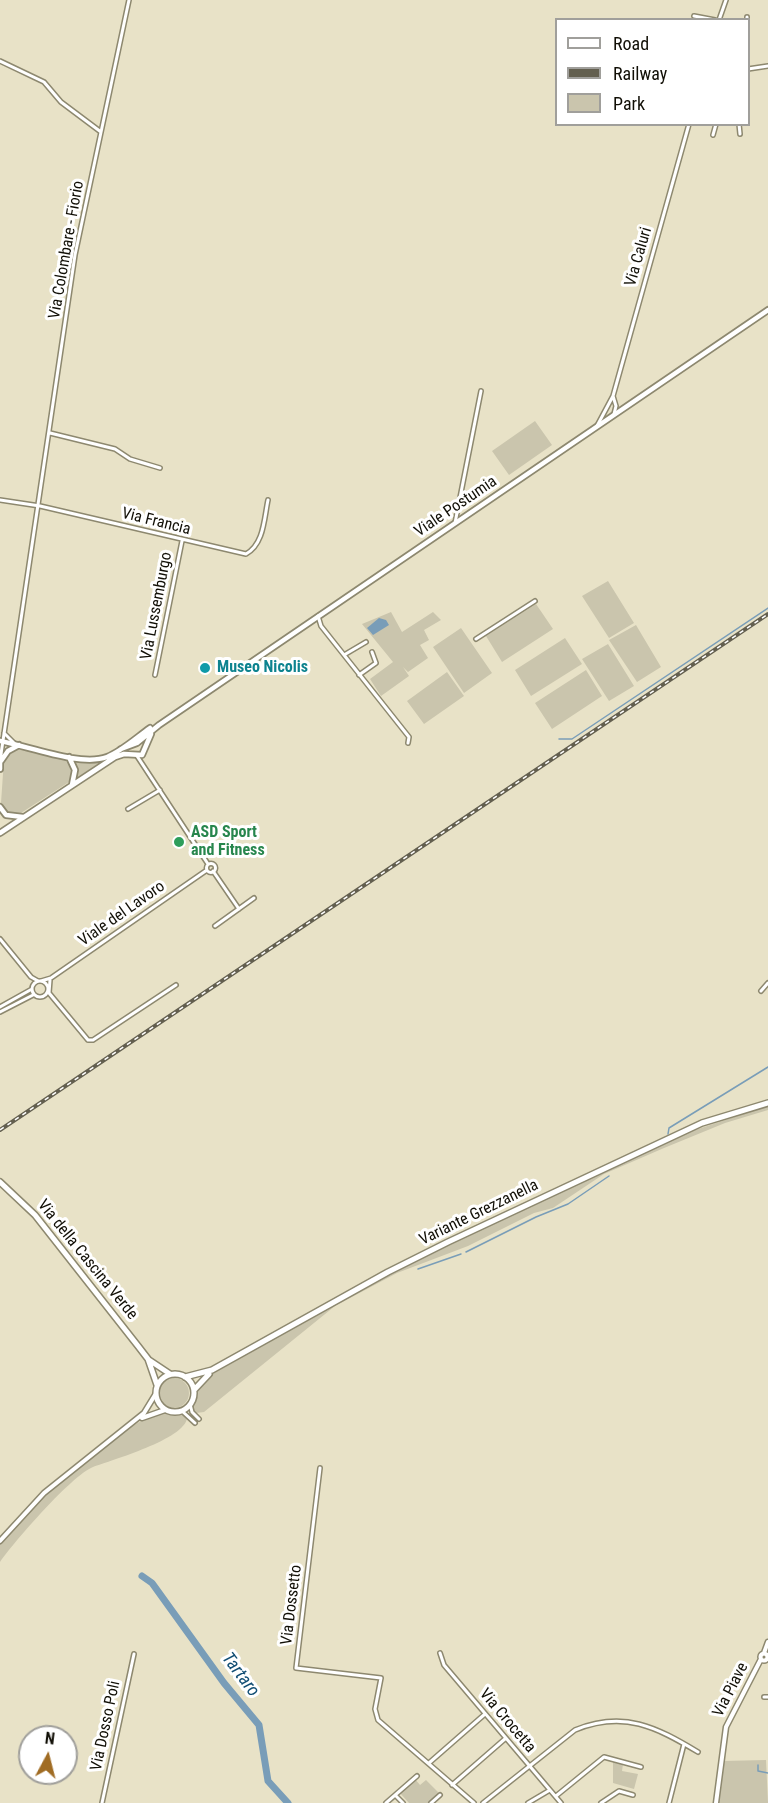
<!DOCTYPE html>
<style>
body{margin:0}
#map{position:relative;width:768px;height:1803px;overflow:hidden;background:#e8e2c7;font-family:"Roboto Condensed",sans-serif}
canvas{display:block}
.legend{position:absolute;left:555px;top:18px;width:195px;height:108px;box-sizing:border-box;background:#fff;border:2px solid #a09f9b;margin:0;padding:8px 10px;list-style:none;font-size:18px;color:#110f06}
.legend li{display:flex;align-items:center;gap:12px;height:30px}
.legend b{width:30px;border:2px solid #a09f9b}
.north{position:absolute;left:18px;top:1725px;width:60px;height:60px;box-sizing:border-box;background:#fff;border:2px solid #a09f9b;border-radius:50%;rotate:7deg;font-size:16px;font-weight:700;line-height:24px;text-align:center;color:#110f06}
.north::after{content:'';display:block;margin:auto;width:21px;height:27px;background:#a06c23;clip-path:polygon(50% 0,100% 100%,50% 72%,0 100%)}
</style>
<div id="map">
<canvas width="768" height="1803"></canvas>
<ul class="legend">
<li><b style="height:8px;background:#fff"></b>Road</li>
<li><b style="height:8px;background:#635f4f"></b>Railway</li>
<li><b style="height:16px;background:#cac5ad"></b>Park</li>
</ul>
<div class="north">N</div>
</div>
<script>
const g = document.querySelector('canvas').getContext('2d');
g.lineJoin = 'round';
function paint(path, color) { g.fillStyle = color; g.fill(path, 'evenodd'); }
function stroke(path, color, width, dash) { g.strokeStyle = color; g.lineWidth = width; g.lineCap = dash ? 'butt' : 'round'; g.setLineDash(dash || []); g.stroke(path); }
function drawText(font, color, halo, rows, align = 'center') {
  g.font = font + ' "Roboto Condensed",sans-serif'; g.lineWidth = 6; g.setLineDash([]); g.textBaseline = 'middle'; g.strokeStyle = halo; g.fillStyle = color; for (const [text, x, y, turn = 0] of rows) {
    g.save(); g.translate(x, y); g.rotate((+turn || 0) * Math.PI / 180); g.textAlign = isNaN(turn) ? turn : align; if (halo) g.strokeText(text, 0, 0); g.fillText(text, 0, 0); g.restore();
  }
}
paint(new Path2D(`
 M 535,421 L 552,445 L 509,475 L 492,451 Z
 M 608,581 L 634,623 L 609,638 L 582,596 Z
 M 536,604 L 553,629 L 502,662 L 486,636 Z
 M 391,612 L 402,632 L 433,612 L 441,620 L 424,630 L 429,640 L 420,645 L 428,658 L 408,672 L 403,667 L 409,676 L 381,696 L 370,679 L 393,662 L 362,624 Z
 M 636,625 L 661,667 L 637,682 L 609,640 Z
 M 461,628 L 492,673 L 464,693 L 433,647 Z
 M 565,638 L 582,664 L 531,696 L 515,670 Z
 M 608,644 L 634,686 L 609,701 L 582,659 Z
 M 586,670 L 602,696 L 552,729 L 535,703 Z
 M 447,672 L 464,696 L 424,724 L 407,701 Z
 M 21,748 C 38,752 67,752 74,770 L 69,782 L 21,813 L 8,812 L 1,803 L 4,759 L 13,749 Z
 M 73,759 L 96,762 L 104,760 L 105,762 L 76,779 L 78,771 Z
 M 768,1106 L 768,1110 L 725,1123 L 664,1148 L 604,1174 L 553,1208 L 534,1213 L 468,1246 L 397,1273 L 335,1306 L 204,1412 L 196,1413 L 192,1409 L 195,1391 L 204,1379 L 326,1308 L 451,1243 L 683,1134 Z
 M159 1393a15 15 0 1 1 30 0a15 15 0 1 1-30 0Z
 M 163,1412 L 184,1414 L 187,1418 C 185,1439 112,1460 93,1467 C 72,1475 14,1542 0,1562 L 0,1544 C 11,1532 20,1520 30,1509 C 51,1485 135,1416 163,1412 Z
 M 766,1760 L 768,1803 L 718,1803 L 723,1761 Z
 M 613,1761 L 623,1764 L 622,1771 L 638,1774 L 634,1789 L 613,1783 Z
 M 415,1779 L 420,1785 L 426,1780 L 439,1793 L 428,1803 L 409,1803 L 400,1793 Z`), '#cac5ad');
paint(new Path2D(`
 M 379,618 L 386,620 L 389,625 L 373,635 L 367,628 Z`), '#799db8');
stroke(new Path2D(`
 M 559,739 L 572,739 L 768,608
 M 668,1134 L 669,1128 L 768,1067
 M 466,1252 L 536,1217 L 568,1204 L 609,1176
 M 418,1269 L 461,1254
 M 758,1765 L 758,1771 L 768,1773`), '#799db8', 1.5);
stroke(new Path2D(`
 M 142,1576 L 152,1583 L 224,1683 L 259,1725 L 268,1781 L 288,1803`), '#799db8', 7);
const minor = new Path2D(`
 M 694,16 L 715,20
 M 719,20 L 726,0
 M 747,20 L 747,17
 M 0,61 L 44,82 L 61,102 L 101,132
 M 748,69 L 768,66
 M 739,124 L 740,134
 M 713,135 L 716,124
 M 613,396 L 616,406 L 614,414
 M 597,426 L 613,396 L 689,124
 M 50,433 L 115,449 L 130,459 L 160,468
 M 0,500 L 40,506 L 246,554 C 264,544 264,519 268,500
 M 455,523 L 481,391
 M 318,616 L 321,626 L 409,737 L 408,743
 M 476,639 L 535,601
 M 344,655 L 366,642
 M 155,675 L 182,541
 M 359,675 L 376,663 L 372,652
 M 4,733 L 14,743
 M 1,754 L 75,255 L 129,0
 M 137,756 L 208,864
 M 128,809 L 160,790
 M206.5 868a4.5 4.5 0 1 1 9 0a4.5 4.5 0 1 1-9 0Z
 M 213,871 L 239,909
 M 215,926 L 254,898
 M 0,939 L 31,977 L 38,981
 M 50,980 L 49,993 L 88,1040 L 93,1040 L 176,985
 M 41,981 L 51,978 L 207,870
 M32 989a8 8 0 1 1 16 0a8 8 0 1 1-16 0Z
 M 761,991 L 768,983
 M 0,1007 L 32,989
 M 0,1012 L 33,995
 M 190,1404 L 192,1412 L 199,1419
 M 182,1411 L 195,1423
 M 320,1468 L 296,1668 L 381,1678 L 375,1709 L 378,1720 L 474,1803
 M 440,1653 L 444,1665 L 561,1803
 M 764,1697 L 768,1697
 M 429,1763 L 485,1714
 M 452,1785 L 506,1738
 M 396,1796 L 403,1803
 M 556,1796 L 604,1757 L 641,1767
 M 102,1803 L 134,1654
 M 386,1803 L 417,1776
 M 431,1803 L 440,1795
 M 483,1803 L 575,1730 C 624,1710 656,1727 698,1752
 M 528,1803 L 550,1790
 M 601,1803 L 619,1791 L 633,1795
 M 669,1803 L 684,1744`);
const tertiary = new Path2D(`
 M 142,1418 L 165,1410
 M 0,1541 L 44,1493 L 144,1413 L 155,1395
 M 764,1653 L 768,1642
 M760.5 1657a3.5 3.5 0 1 1 7 0a3.5 3.5 0 1 1-7 0Z
 M 716,1803 L 726,1727 L 761,1659`);
const secondary = new Path2D(`
 M 0,741 C 28,746 81,767 107,757 C 122,751 136,738 150,728
 M 121,749 L 137,743 L 159,725 L 768,310
 M 0,753 L 0,769
 M 69,757 L 75,770 L 72,785
 M 1,761 L 8,751 L 19,745
 M 0,807 L 6,815 L 23,817
 M 0,833 L 115,757 L 124,754 L 142,755 L 151,734`);
const primary = new Path2D(`
 M 0,1182 L 35,1215 L 138,1346 L 148,1359 L 157,1385
 M 149,1360 L 170,1374
 M156 1393a19 19 0 1 1 38 0a19 19 0 1 1-38 0Z
 M 185,1377 L 212,1370 L 388,1272 L 448,1242 L 702,1123 L 768,1103
 M 194,1390 L 209,1374`);
stroke(minor, '#8d886f', 6);
stroke(tertiary, '#8d886f', 7);
stroke(secondary, '#8d886f', 8);
stroke(primary, '#8d886f', 8);
stroke(minor, '#fff', 3);
stroke(tertiary, '#fff', 4);
stroke(secondary, '#fff', 4.5);
stroke(primary, '#fff', 5);
const rail = new Path2D(`
 M 0,1130 L 768,614`);
stroke(rail, '#635f4f', 4);
stroke(rail, '#fff', 1.5, [4.5]);
for (const [x, y, r, color] of [
 [205,668,6,"#0f9aa8"],
 [179,842,6,"#2e9e5b"]
]) { const dot = new Path2D(); dot.arc(x, y, r, 0, 2 * Math.PI); g.fillStyle = color; g.fill(dot); stroke(dot, '#fff', 2); }
drawText('16px', '#110f06', '#fff', [
 ["Via Colombare - Fiorio",67,250,-80],
 ["Via Caluri",639,257,-74],
 ["Viale Postumia",456,507,-34],
 ["Via Francia",156,522,14],
 ["Via Lussemburgo",157,606,-79],
 ["Viale del Lavoro",122,914,-35],
 ["Variante Grezzanella",479,1213,-26],
 ["Via della Cascina Verde",87,1260,51],
 ["Via Dossetto",292,1605,-83],
 ["Via Piave",731,1690,-63],
 ["Via Crocetta",507,1721,50],
 ["Via Dosso Poli",106,1726,-78]
]);
drawText('bold 16px', '#0d838f', '#fff', [
 ["Museo Nicolis",217,668]
], 'left');
drawText('bold 16px', '#27864d', '#fff', [
 ["ASD Sport",191,833],
 ["and Fitness",191,851]
], 'left');
drawText('italic 18px', '#114e74', '#fff', [
 ["Tartaro",240,1675,53]
]);
</script>
